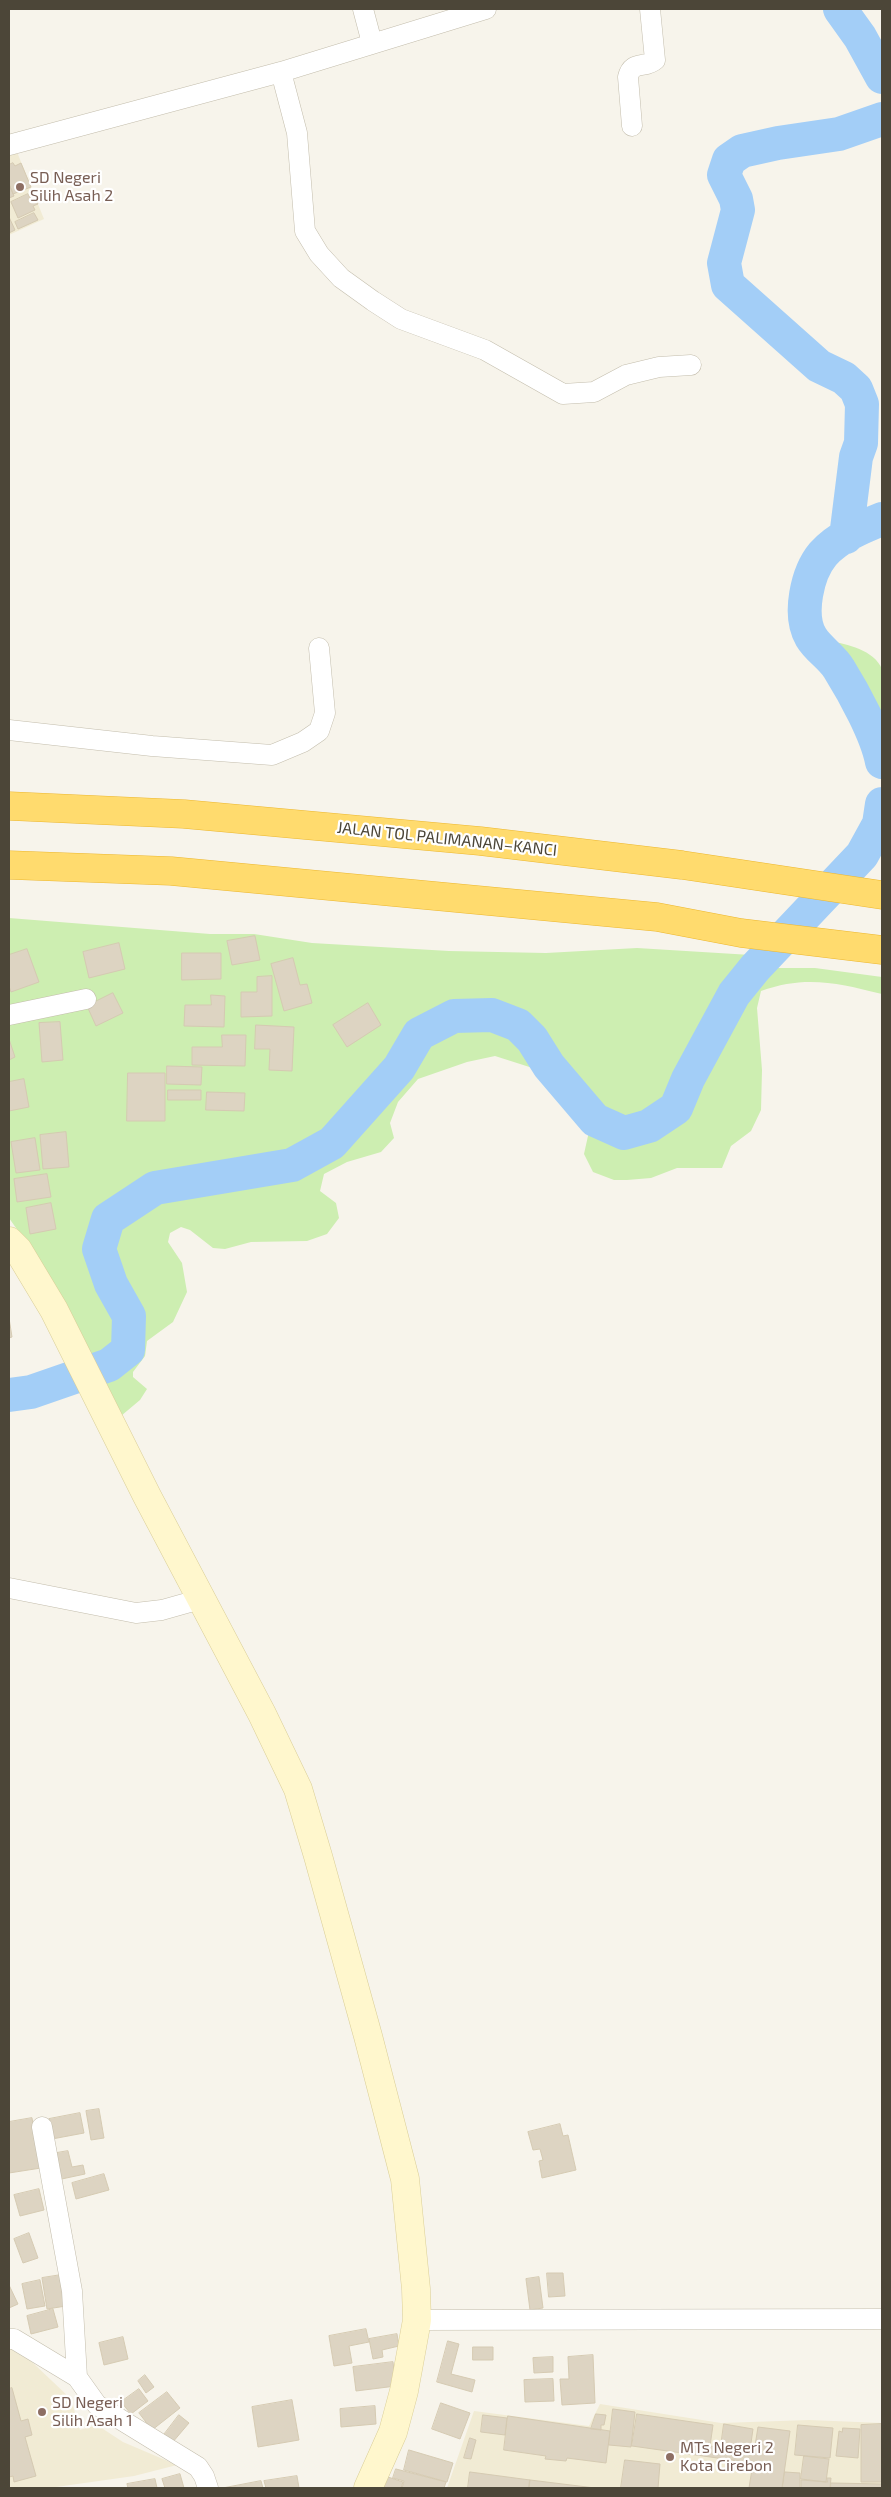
<!DOCTYPE html>
<meta charset="utf-8">
<style>
body{margin:0}
#map{position:relative;width:891px;height:2497px;overflow:hidden;background:#f7f4eb;font-family:"Exo 2",sans-serif}
canvas{display:block}
.frame{position:absolute;inset:0;border:10px solid #4c4638;pointer-events:none}
</style>
<div id="map">
<canvas width="891" height="2497"></canvas>
<div class="frame"></div>
</div>
<script>
const g = document.querySelector('canvas').getContext('2d');
g.lineJoin = 'round';
function paint(path, color) { g.fillStyle = color; g.fill(path, 'evenodd'); }
function stroke(path, color, width, dash) { g.strokeStyle = color; g.lineWidth = width; g.lineCap = dash ? 'butt' : 'round'; g.setLineDash(dash || []); g.stroke(path); }
function drawText(font, color, halo, rows, align = 'center') {
  g.font = font + ' "Exo 2",sans-serif'; g.lineWidth = 4.5; g.setLineDash([]); g.textBaseline = 'middle'; g.strokeStyle = halo; g.fillStyle = color; for (const [text, x, y, turn = 0] of rows) {
    g.save(); g.translate(x, y); g.rotate((+turn || 0) * Math.PI / 180); g.textAlign = isNaN(turn) ? turn : align; if (halo) g.strokeText(text, 0, 0); g.fillText(text, 0, 0); g.restore();
  }
}
paint(new Path2D(`
 M 17,152 L 44,219 L 9,235 L 9,155 Z
 M 12,2343 L 71,2399 L 80,2430 L 97,2425 L 123,2442 L 177,2465 L 134,2476 L 49,2488 L 9,2488 L 9,2344 Z
 M 600,2404 L 721,2423 L 809,2420 L 882,2423 L 882,2488 L 447,2488 L 474,2411 L 589,2426 Z`), '#f1ebd4');
paint(new Path2D(`
 M 829,641 C 847,644 874,650 882,669 C 885,677 882,716 882,727 L 845,661 Z
 M 9,918 L 210,934 L 254,934 L 312,943 L 449,951 L 546,953 L 637,948 L 751,955 L 749,962 L 727,989 L 680,1075 L 669,1102 L 645,1118 L 625,1124 L 600,1113 L 556,1061 L 539,1034 L 523,1018 L 494,1006 L 451,1008 L 413,1028 L 392,1063 L 326,1137 L 289,1157 L 152,1180 L 101,1213 L 91,1249 L 103,1287 L 120,1318 L 120,1346 L 105,1357 L 93,1358 L 40,1262 L 9,1218 Z
 M 775,968 L 815,968 L 882,977 L 882,994 C 838,983 805,975 761,991 L 757,1008 L 762,1070 L 761,1110 L 751,1131 L 731,1146 L 722,1168 L 677,1168 L 651,1178 L 627,1180 L 614,1180 L 593,1172 L 584,1154 L 590,1127 L 623,1142 L 653,1134 L 683,1113 L 696,1083 L 741,999 L 762,973 Z
 M 490,1023 L 513,1032 L 525,1045 L 542,1071 L 495,1056 L 467,1062 L 418,1079 L 398,1102 L 390,1123 L 394,1138 L 381,1152 L 347,1162 L 324,1174 L 320,1191 L 336,1203 L 339,1218 L 327,1234 L 307,1241 L 251,1242 L 225,1249 L 213,1248 L 190,1230 L 181,1227 L 170,1233 L 168,1242 L 182,1263 L 187,1292 L 173,1322 L 147,1341 L 145,1356 L 133,1372 L 133,1377 L 147,1389 L 140,1400 L 115,1421 L 99,1389 L 104,1379 L 137,1354 L 137,1314 L 119,1280 L 108,1249 L 116,1224 L 158,1196 L 295,1173 L 337,1150 L 406,1073 L 425,1041 L 456,1025 Z`), '#cdeeb1');
stroke(new Path2D(`
 M 840,9 L 860,37 L 882,77
 M 882,519 C 862,527 838,537 823,554 C 807,573 798,615 811,637 C 818,649 832,657 839,669 C 854,693 877,735 882,762
 M 846,537 L 856,457 L 861,443 L 862,404 L 856,389 L 844,378 L 819,366 L 728,285 L 724,263 L 738,210 L 736,199 L 724,175 L 729,160 L 742,151 L 778,143 L 839,134 L 882,119
 M 9,1395 L 31,1392 L 109,1365 L 128,1350 L 129,1316 L 111,1284 L 99,1249 L 108,1219 L 155,1188 L 292,1165 L 332,1143 L 399,1068 L 419,1034 L 454,1016 L 492,1015 L 518,1025 L 532,1039 L 549,1066 L 595,1120 L 624,1133 L 649,1126 L 676,1108 L 688,1079 L 734,994 L 755,968 L 862,855 L 879,824 L 882,804`), '#a3cef7', 34);
const building = new Path2D(`
 M 13,163 L 15,166 L 21,163 L 31,187 L 13,194 L 9,184 L 9,165 Z
 M 9,184 L 14,196 L 9,198 Z
 M 28,194 L 30,198 L 34,196 L 38,204 L 33,206 L 35,210 L 18,218 L 11,202 Z
 M 34,213 L 38,220 L 18,229 L 15,222 Z
 M 9,217 L 15,230 L 9,233 Z
 M 255,936 L 260,960 L 232,965 L 227,941 Z
 M 119,943 L 125,969 L 89,978 L 83,952 Z
 M 27,949 L 39,982 L 11,992 L 9,986 L 9,955 Z
 M 182,953 L 221,953 L 221,979 L 182,980 Z
 M 293,958 L 300,985 L 307,984 L 312,1003 L 284,1011 L 271,964 Z
 M 272,976 L 272,1016 L 241,1017 L 241,992 L 257,992 L 257,977 Z
 M 113,993 L 123,1013 L 96,1026 L 87,1006 Z
 M 211,995 L 225,996 L 224,1027 L 184,1026 L 185,1005 L 211,1005 Z
 M 368,1003 L 381,1025 L 347,1047 L 333,1025 Z
 M 60,1022 L 63,1060 L 42,1062 L 39,1023 Z
 M 256,1025 L 294,1027 L 292,1071 L 269,1070 L 270,1049 L 255,1049 Z
 M 222,1035 L 246,1035 L 245,1066 L 192,1065 L 192,1047 L 222,1047 Z
 M 9,1039 L 15,1057 L 9,1060 Z
 M 167,1066 L 202,1067 L 201,1085 L 167,1084 Z
 M 128,1073 L 165,1073 L 165,1121 L 127,1121 Z
 M 24,1079 L 29,1107 L 9,1111 L 9,1082 Z
 M 168,1090 L 201,1090 L 201,1100 L 168,1100 Z
 M 207,1092 L 245,1093 L 244,1111 L 206,1110 Z
 M 66,1132 L 69,1167 L 43,1169 L 40,1135 Z
 M 35,1138 L 40,1170 L 16,1173 L 11,1142 Z
 M 47,1174 L 51,1197 L 17,1202 L 14,1179 Z
 M 51,1203 L 56,1229 L 30,1234 L 26,1208 Z
 M 9,1318 L 12,1337 L 9,1338 Z
 M 99,2109 L 104,2138 L 91,2140 L 86,2111 Z
 M 80,2113 L 84,2133 L 52,2139 L 49,2119 Z
 M 32,2118 L 41,2168 L 9,2173 L 9,2122 Z
 M 560,2124 L 563,2136 L 568,2135 L 576,2170 L 542,2178 L 539,2161 L 543,2160 L 540,2149 L 533,2150 L 528,2132 Z
 M 68,2151 L 72,2167 L 83,2165 L 85,2174 L 57,2180 L 51,2154 Z
 M 104,2174 L 109,2190 L 76,2199 L 72,2183 Z
 M 39,2189 L 44,2210 L 20,2216 L 14,2195 Z
 M 29,2233 L 38,2258 L 23,2263 L 14,2239 Z
 M 547,2273 L 563,2273 L 565,2296 L 549,2297 Z
 M 61,2275 L 66,2306 L 47,2309 L 42,2278 Z
 M 539,2277 L 543,2308 L 530,2310 L 526,2279 Z
 M 40,2280 L 45,2306 L 27,2309 L 22,2284 Z
 M 9,2285 L 18,2304 L 9,2308 Z
 M 53,2309 L 58,2327 L 31,2334 L 27,2316 Z
 M 366,2329 L 369,2342 L 349,2346 L 352,2363 L 334,2366 L 329,2336 Z
 M 397,2334 L 399,2346 L 382,2350 L 383,2357 L 373,2359 L 369,2339 Z
 M 123,2337 L 128,2359 L 104,2365 L 99,2343 Z
 M 448,2341 L 459,2344 L 451,2374 L 475,2380 L 472,2392 L 437,2382 Z
 M 473,2347 L 493,2347 L 493,2360 L 473,2360 Z
 M 593,2355 L 595,2403 L 562,2405 L 560,2379 L 569,2379 L 568,2357 Z
 M 553,2357 L 553,2372 L 534,2373 L 533,2358 Z
 M 393,2362 L 396,2386 L 356,2391 L 353,2367 Z
 M 145,2375 L 154,2387 L 146,2393 L 138,2381 Z
 M 553,2379 L 554,2401 L 525,2402 L 524,2380 Z
 M 12,2388 L 21,2421 L 28,2419 L 32,2435 L 25,2437 L 36,2476 L 14,2482 L 13,2476 L 9,2477 L 9,2389 Z
 M 139,2389 L 148,2401 L 131,2414 L 121,2402 Z
 M 167,2392 L 180,2408 L 152,2430 L 139,2413 Z
 M 292,2400 L 299,2440 L 258,2447 L 252,2407 Z
 M 441,2403 L 470,2413 L 460,2439 L 432,2429 Z
 M 375,2406 L 376,2424 L 341,2427 L 340,2409 Z
 M 613,2409 L 635,2412 L 631,2447 L 609,2445 Z
 M 596,2414 L 606,2415 L 604,2425 L 601,2425 L 601,2430 L 591,2429 Z
 M 637,2414 L 713,2425 L 710,2446 L 754,2452 L 758,2427 L 790,2431 L 782,2488 L 749,2488 L 753,2463 L 632,2446 Z
 M 179,2415 L 189,2423 L 172,2443 L 163,2436 Z
 M 483,2415 L 507,2418 L 505,2435 L 481,2432 Z
 M 508,2416 L 610,2431 L 606,2463 L 567,2458 L 566,2461 L 545,2459 L 546,2456 L 504,2450 Z
 M 724,2424 L 753,2429 L 750,2450 L 721,2446 Z
 M 882,2424 L 882,2482 L 861,2482 L 861,2425 Z
 M 798,2425 L 833,2428 L 830,2458 L 795,2455 Z
 M 843,2428 L 860,2429 L 858,2458 L 836,2456 L 839,2431 L 842,2432 Z
 M 470,2438 L 476,2440 L 471,2459 L 464,2458 Z
 M 409,2450 L 453,2463 L 447,2482 L 404,2470 Z
 M 804,2456 L 829,2459 L 826,2482 L 801,2479 Z
 M 625,2460 L 660,2464 L 658,2488 L 621,2488 Z
 M 396,2469 L 446,2482 L 444,2488 L 402,2488 L 404,2481 L 393,2478 Z
 M 470,2472 L 530,2480 L 529,2488 L 468,2488 Z
 M 785,2472 L 800,2473 L 800,2488 L 783,2488 Z
 M 180,2474 L 184,2488 L 165,2488 L 162,2479 Z
 M 297,2476 L 299,2488 L 266,2488 L 264,2481 Z
 M 388,2477 L 403,2482 L 401,2488 L 384,2488 Z
 M 827,2478 L 831,2478 L 830,2488 L 801,2488 L 801,2480 L 827,2482 Z
 M 155,2479 L 157,2488 L 128,2488 L 127,2484 Z
 M 530,2480 L 595,2488 L 529,2488 Z
 M 261,2481 L 263,2488 L 223,2488 Z
 M 831,2483 L 882,2484 L 882,2488 L 831,2488 Z`);
paint(building, '#ddd4c2');
stroke(building, '#d5cab2', 1);
const street = new Path2D(`
 M 363,9 L 372,43
 M 281,72 L 297,133 L 305,231 L 319,254 L 341,278 L 373,301 L 401,319 L 485,350 L 563,394 L 594,392 L 626,375 L 659,367 L 691,365
 M 632,126 L 628,77 C 632,60 645,69 655,60 L 650,9
 M 9,145 L 281,72 L 486,9
 M 9,730 L 152,746 L 272,755 L 303,742 L 319,731 L 325,713 L 319,648
 M 9,1015 L 86,999
 M 9,1588 L 136,1613 L 162,1610 L 201,1599
 M 417,2320 L 882,2319
 M 9,2339 L 14,2339 L 77,2377 L 72,2291 L 42,2127
 M 77,2377 L 97,2405 L 198,2467 L 204,2476 L 208,2488`);
const secondary = new Path2D(`
 M 9,1241 L 18,1250 L 54,1310 L 147,1496 L 262,1714 L 298,1789 L 318,1856 L 368,2036 L 405,2179 L 416,2289 L 417,2320 L 404,2391 L 393,2432 L 368,2488`);
const highway = new Path2D(`
 M 9,806 L 184,814 L 480,841 L 682,865 L 882,895
 M 9,865 L 171,871 L 657,917 L 741,933 L 882,950`);
stroke(street, '#c3bdac', 21);
stroke(secondary, '#dace97', 29);
stroke(highway, '#ecb730', 29);
stroke(street, '#fff', 20);
stroke(secondary, '#fff7cd', 28);
stroke(highway, '#ffdb6e', 28);
for (const [x, y, r, color] of [
 [20,187,5,"#8d6e63"],
 [42,2412,5,"#8d6e63"],
 [670,2457,5,"#8d6e63"]
]) { const dot = new Path2D(); dot.arc(x, y, r, 0, 2 * Math.PI); g.fillStyle = color; g.fill(dot); stroke(dot, '#fff', 2); }
drawText('16px', '#785e54', '#fff', [
 ["SD Negeri",30,178],
 ["Silih Asah 2",30,196],
 ["SD Negeri",52,2403],
 ["Silih Asah 1",52,2421],
 ["MTs Negeri 2",680,2448],
 ["Kota Cirebon",680,2466]
], 'left');
drawText('16px', '#4c4638', '#fff', [
 ["JALAN TOL PALIMANAN–KANCI",447,839,6]
]);
</script>
